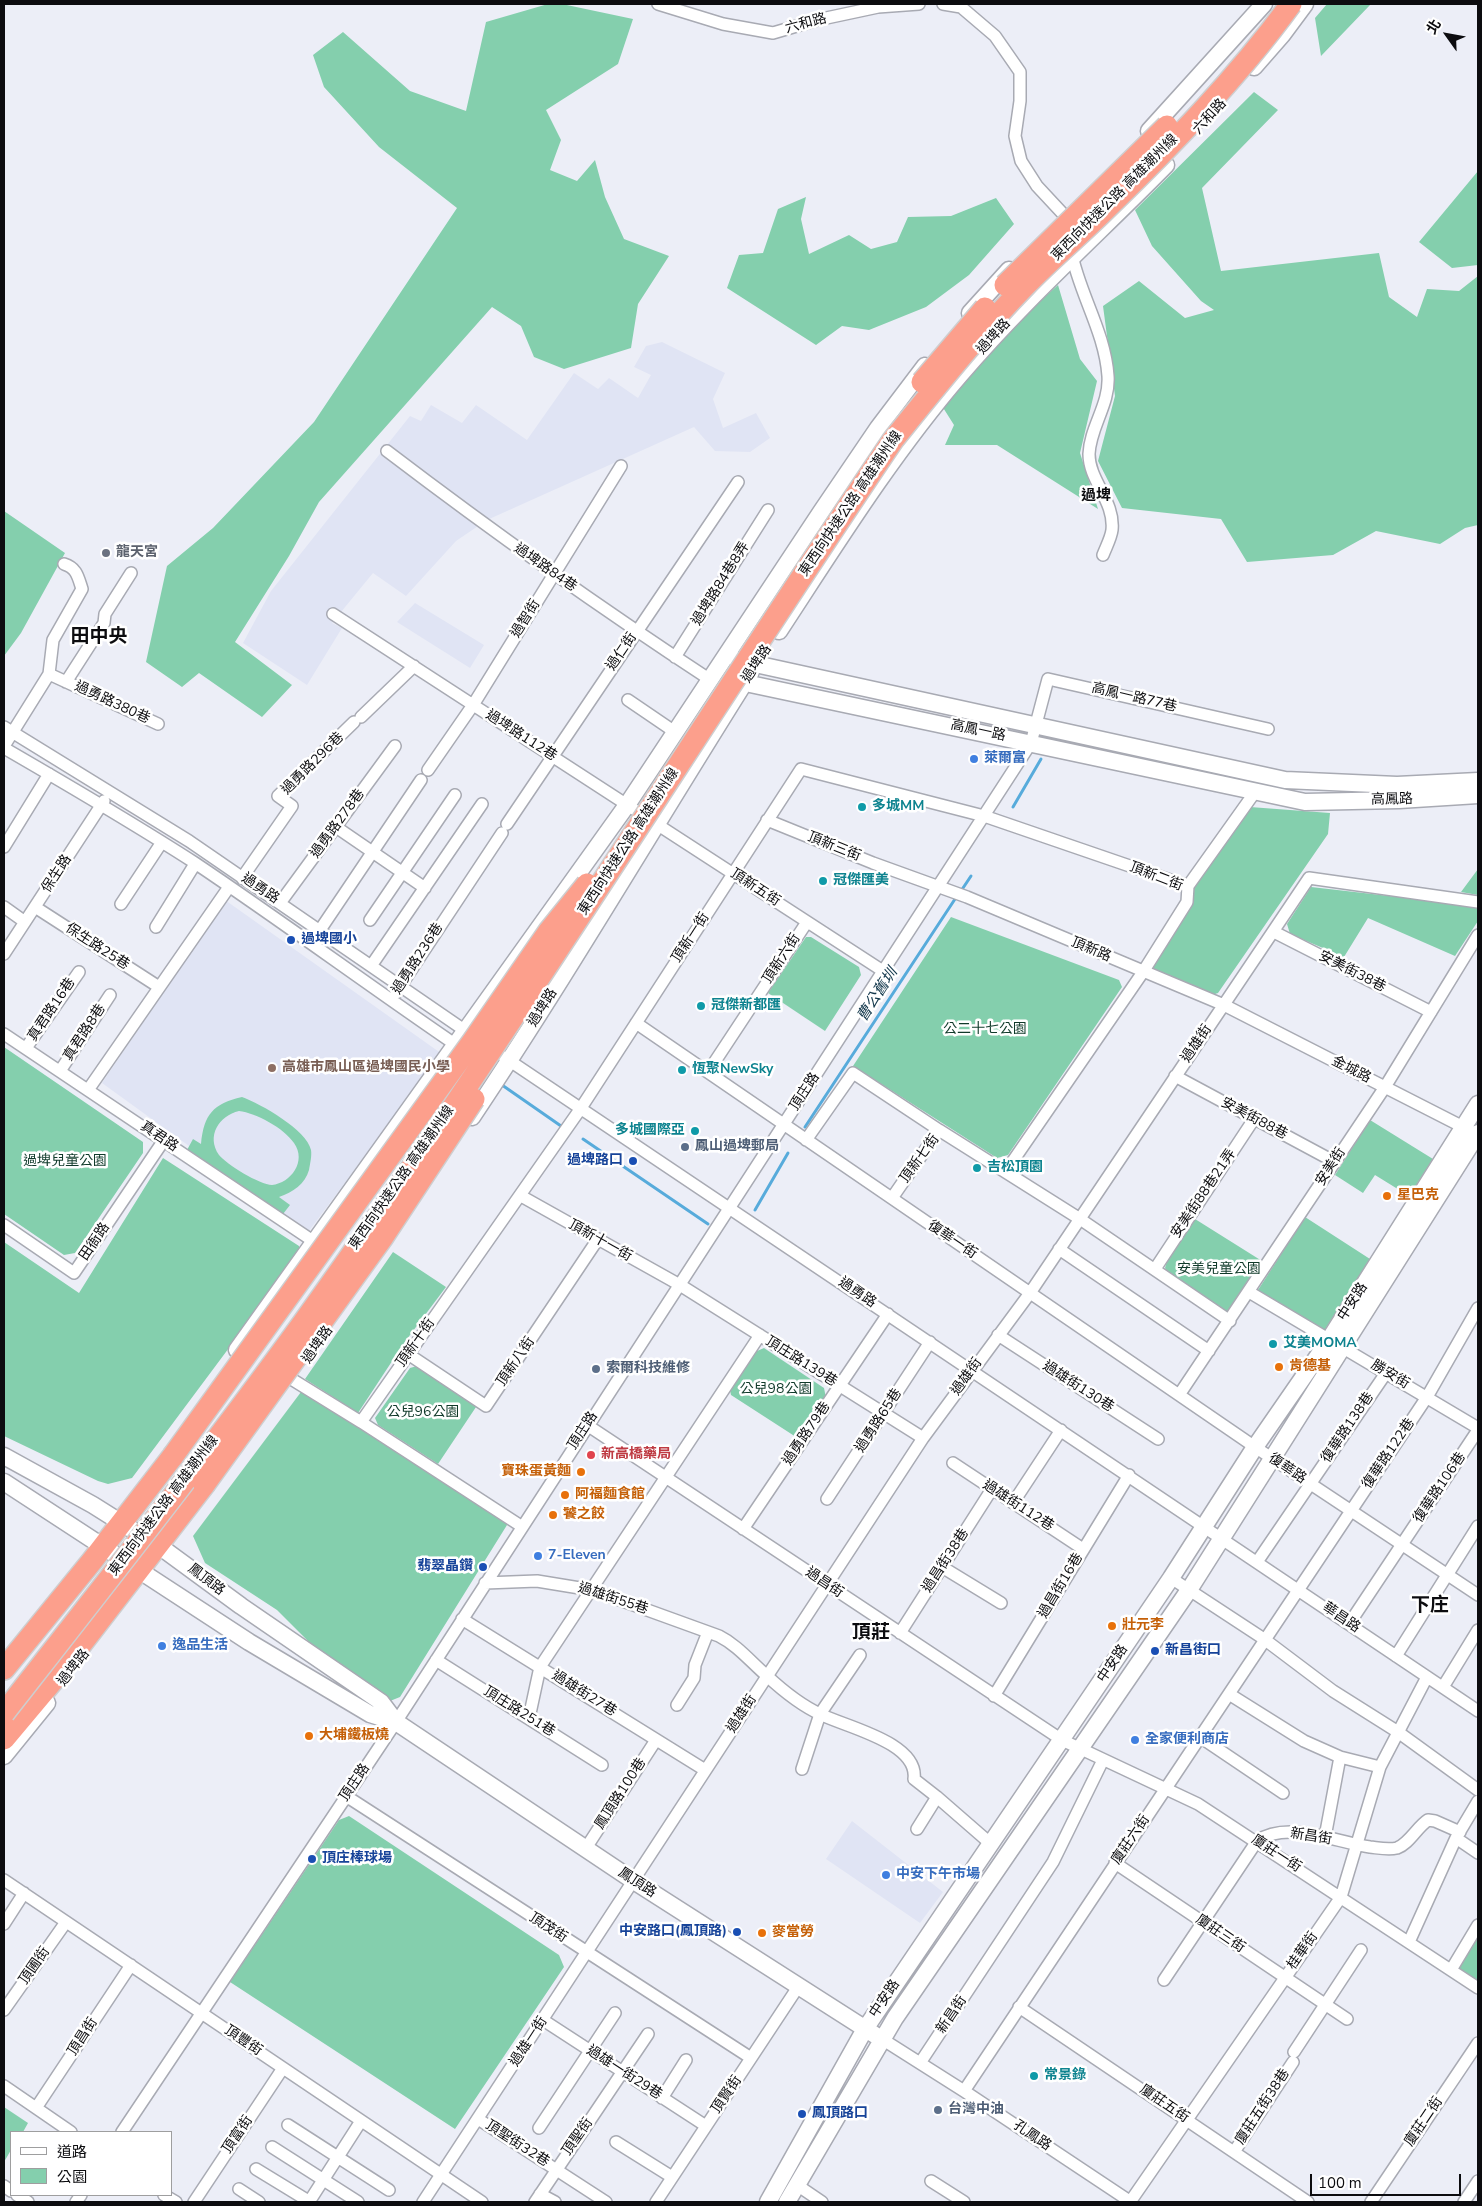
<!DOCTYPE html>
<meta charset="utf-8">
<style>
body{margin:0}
#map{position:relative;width:1482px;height:2206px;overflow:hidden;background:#eceef7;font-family:"Nunito Sans","Noto Sans TC",sans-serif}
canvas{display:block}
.frame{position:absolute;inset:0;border:5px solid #0c0c0f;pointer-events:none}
.legend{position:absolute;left:10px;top:2131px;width:162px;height:65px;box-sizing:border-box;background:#fff;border:1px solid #9e9e9f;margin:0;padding:6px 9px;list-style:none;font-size:15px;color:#0c0c0f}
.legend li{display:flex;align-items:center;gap:10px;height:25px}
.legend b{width:25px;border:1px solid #9e9e9f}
.north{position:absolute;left:1422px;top:10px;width:50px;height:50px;-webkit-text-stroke:4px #fff;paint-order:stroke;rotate:302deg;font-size:14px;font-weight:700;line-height:20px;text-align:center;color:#0c0c0f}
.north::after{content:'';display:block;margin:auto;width:18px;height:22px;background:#0c0c0f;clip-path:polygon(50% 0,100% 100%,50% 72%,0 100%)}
.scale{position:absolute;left:1310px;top:2174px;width:151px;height:22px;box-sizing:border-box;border:2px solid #0c0c0f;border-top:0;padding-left:6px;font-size:15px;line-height:18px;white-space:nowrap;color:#0c0c0f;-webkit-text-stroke:4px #fff;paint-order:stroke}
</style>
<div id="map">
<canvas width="1482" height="2206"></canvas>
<div class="frame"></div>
<ul class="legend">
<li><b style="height:6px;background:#fff"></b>道路</li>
<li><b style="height:14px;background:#84cfad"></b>公園</li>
</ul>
<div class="north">北</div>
<div class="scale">100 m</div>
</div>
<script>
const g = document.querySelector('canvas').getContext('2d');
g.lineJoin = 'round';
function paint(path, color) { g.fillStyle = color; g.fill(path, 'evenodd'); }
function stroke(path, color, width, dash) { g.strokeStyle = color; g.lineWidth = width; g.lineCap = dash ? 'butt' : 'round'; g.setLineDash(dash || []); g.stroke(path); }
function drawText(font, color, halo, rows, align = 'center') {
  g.font = font + ' "Nunito Sans","Noto Sans TC",sans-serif'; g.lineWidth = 5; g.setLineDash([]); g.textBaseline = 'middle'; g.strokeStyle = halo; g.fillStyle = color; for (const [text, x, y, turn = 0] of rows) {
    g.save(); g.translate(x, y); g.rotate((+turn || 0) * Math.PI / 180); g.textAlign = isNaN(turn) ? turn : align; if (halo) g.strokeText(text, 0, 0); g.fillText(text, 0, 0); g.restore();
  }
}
paint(new Path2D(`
 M 662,342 L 725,373 L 713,399 L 723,428 L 756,413 L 770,438 L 750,452 L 715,451 L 694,427 L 487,520 L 456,541 L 406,596 L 373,573 L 332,623 L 342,628 L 307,685 L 243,643 L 271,591 L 410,416 L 421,421 L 431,405 L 462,423 L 476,405 L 527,440 L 574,373 L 598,389 L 609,378 L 638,398 L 651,375 L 634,367 L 646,346 Z
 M 415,603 L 484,645 L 470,668 L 397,622 Z
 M 225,900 L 442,1054 L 308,1232 L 102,1083 Z
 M 852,1821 L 943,1892 L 920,1923 L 826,1859 Z`), '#e0e4f4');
paint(new Path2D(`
 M 548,4 L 562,4 L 633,19 L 618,64 L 546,110 L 561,140 L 550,170 L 577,181 L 595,160 L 605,197 L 624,239 L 669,256 L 638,304 L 631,348 L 564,369 L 534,357 L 521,326 L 492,307 L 319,502 L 289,556 L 235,642 L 292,685 L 262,717 L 199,673 L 182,687 L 146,662 L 167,566 L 213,528 L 314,422 L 457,208 L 379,147 L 324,87 L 313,55 L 343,32 L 410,91 L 466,111 L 486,22 Z
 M 1327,4 L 1371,4 L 1321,56 L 1315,18 Z
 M 1254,92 L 1278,110 L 1202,188 L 1221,271 L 1379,253 L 1389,297 L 1417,317 L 1427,289 L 1459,291 L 1478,276 L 1478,525 L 1465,528 L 1440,544 L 1376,531 L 1333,555 L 1247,562 L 1221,519 L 1122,508 L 1098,461 L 1115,396 L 1103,306 L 1139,281 L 1185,318 L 1214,310 L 1201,301 L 1152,246 L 1135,210 Z
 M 1478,171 L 1478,265 L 1452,268 L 1419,242 Z
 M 806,197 L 801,219 L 809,254 L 849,235 L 871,249 L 897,242 L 908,217 L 951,216 L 996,198 L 1014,224 L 969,275 L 926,307 L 869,330 L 842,326 L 816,345 L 727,288 L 739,255 L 763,253 L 778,209 Z
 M 1058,285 L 1080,359 L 1097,381 L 1080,453 L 1098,509 L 997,445 L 945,445 L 954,425 L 942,406 L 1010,328 Z
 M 4,511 L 65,553 L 21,633 L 4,656 Z
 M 1250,807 L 1330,813 L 1328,834 L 1218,993 L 1209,996 L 1154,976 L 1151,967 L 1192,887 Z
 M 1478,869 L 1478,895 L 1461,892 Z
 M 1311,887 L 1477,906 L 1478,921 L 1455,956 L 1368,918 L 1344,957 L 1290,934 L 1287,924 Z
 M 951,917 L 1119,980 L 1122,987 L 1008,1155 L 997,1158 L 853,1066 Z
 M 806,937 L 811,937 L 859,967 L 861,975 L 825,1031 L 768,993 Z
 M 4,1047 L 143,1142 L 143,1153 L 75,1253 L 64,1255 L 4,1214 Z
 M 242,1097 C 261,1104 307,1130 311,1150 C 312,1156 310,1164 309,1170 C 305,1184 293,1192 279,1197 L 290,1205 L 283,1214 L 187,1150 L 193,1139 L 201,1144 C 204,1114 213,1104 242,1097 ZM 239,1111 C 256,1113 284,1128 294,1143 C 307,1161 291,1183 272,1185 C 260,1185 226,1164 219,1155 C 206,1136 219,1116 239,1111 Z
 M 1370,1120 L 1433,1159 L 1409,1196 L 1375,1175 L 1363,1193 L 1335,1175 Z
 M 163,1158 L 299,1246 L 299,1254 L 132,1478 L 108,1484 L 98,1481 L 4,1436 L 4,1242 L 79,1293 Z
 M 1305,1217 L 1370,1259 L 1324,1331 L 1260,1295 L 1258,1290 Z
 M 1195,1219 L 1262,1261 L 1233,1306 L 1227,1311 L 1223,1311 L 1167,1272 L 1165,1268 L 1167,1261 Z
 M 393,1252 L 446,1287 L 404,1343 L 358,1413 L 305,1379 Z
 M 764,1348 L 824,1388 L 826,1398 L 801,1437 L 796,1437 L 731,1395 L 730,1390 L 757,1351 Z
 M 417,1366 L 476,1407 L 438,1464 L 378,1425 L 375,1418 L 410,1368 Z
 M 304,1388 L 504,1517 L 507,1525 L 400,1697 L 390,1701 L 321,1654 L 277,1610 L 205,1563 L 193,1536 Z
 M 349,1816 L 559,1955 L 564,1967 L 455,2129 L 230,1982 L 339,1820 Z
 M 1478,1926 L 1478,1984 L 1452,1967 Z
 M 4,2107 L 28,2123 L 23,2132 L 11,2132 L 11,2150 L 4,2162 Z`), '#84cfad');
stroke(new Path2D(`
 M 1013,807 L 1041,759
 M 961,891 L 971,876
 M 502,1085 L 561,1126
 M 805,1127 L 957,896
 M 583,1139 L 708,1224
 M 755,1210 L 788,1153`), '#57abdb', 3);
const street = new Path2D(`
 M 658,4 L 723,24 L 773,33 L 817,20 L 878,7 L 919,4
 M 943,4 L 961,7 L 995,36 L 1020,72 L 1020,101 L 1015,136 L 1021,161 L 1037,186 L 1064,215 L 1067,228
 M 1071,251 C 1079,293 1105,332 1108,376 C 1110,404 1090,427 1089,454 C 1089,481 1115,501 1112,530 C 1111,538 1106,547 1103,555
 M 387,451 C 492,531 599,607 709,679
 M 333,614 L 883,971
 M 675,657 L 768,510
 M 49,674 L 158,724
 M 66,682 L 104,623 L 105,614 L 131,573
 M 628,700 L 675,732
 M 361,717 L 414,666
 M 4,727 L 189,841 L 470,1034
 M 4,746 L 49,674 L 53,640 L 82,589 C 78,577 77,568 64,564
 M 4,748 C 68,785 133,823 195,863 C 283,922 368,985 456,1045 L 463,1047
 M 428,770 L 473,705 L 621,466
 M 767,820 L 873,863 L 967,897 L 1224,1005 L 1469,1130
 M 507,824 L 738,482
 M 336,827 L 425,888
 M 4,847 L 49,774
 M 242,878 L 292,806 L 278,796 L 354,722
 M 1188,886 L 1255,792
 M 280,903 L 395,746
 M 121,904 L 162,842
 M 4,907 L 25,922
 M 35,907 L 159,987
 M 370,920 L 455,795
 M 156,927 L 195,864
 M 320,930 L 421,780
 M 1274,932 L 1431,1012
 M 4,954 L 104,801
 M 371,966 L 482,804
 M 396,993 L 502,833
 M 636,1023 L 1255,1447 L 1478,1595
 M 4,1034 L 313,1241
 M 26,1048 L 79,972
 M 504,1057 L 1478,1711
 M 60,1071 L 110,995
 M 708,1072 L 807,922
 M 1175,1076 L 1335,1162
 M 88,1090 L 229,887
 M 806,1140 L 853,1073 L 939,1130
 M 521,1196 L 680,1285 L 923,1438
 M 892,1198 L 939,1130 L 1080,1219 L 1230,1321
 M 4,1225 L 74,1273 L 164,1140
 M 1059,1249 L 1209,1351
 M 1155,1269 L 1254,1119
 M 1249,1292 L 1478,1428
 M 998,1335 L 1158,1439
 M 408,1354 L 486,1406 L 598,1239
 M 293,1380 L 361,1422
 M 1179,1395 L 1385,1087 L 1478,935
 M 587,1425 L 1062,1740 L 1198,1804 L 1478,1988
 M 953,1463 L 1083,1549
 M 827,1499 L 930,1342
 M 1013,1503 L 1061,1430
 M 521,1526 L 361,1422 L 581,1108 L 801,769 L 984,816 L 1188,886 L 1187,902 L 1143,972 L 1006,1171
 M 743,1529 L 888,1314
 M 1257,1562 L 1386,1373
 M 942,1567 L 1001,1603
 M 1171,1578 L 1264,1639 L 1333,1691 L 1398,1732 L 1478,1790
 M 485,1583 L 537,1581 L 592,1590 L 719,1636 C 737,1645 750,1661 766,1675 C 782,1690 802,1706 822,1715 C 847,1727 919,1743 914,1779 L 937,1797
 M 462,1619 L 705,1770
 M 1349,1624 L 1478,1430
 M 900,1633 L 992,1489
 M 1396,1656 L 1478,1526
 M 436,1660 L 602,1765
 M 1443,1687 L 1478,1630
 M 1229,1694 L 1304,1741 L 1340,1757 L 1380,1767
 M 994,1696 L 1129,1475
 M 677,1705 L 694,1678 L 695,1665 L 708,1632
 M 529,1718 L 540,1667 L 760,1335
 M 1200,1737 L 1283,1793
 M 802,1769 L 820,1714 L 860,1655
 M 346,1796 L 751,2058
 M 917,1829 L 937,1797 L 991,1844
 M 1325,1837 L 1340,1757
 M 1456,1838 L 1478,1853
 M 586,1848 L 656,1740
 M 1115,1863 L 1347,2019
 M 4,1880 L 482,2202
 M 4,1924 L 24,1893
 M 1409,1942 L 1456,1838 L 1478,1801
 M 1451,1970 L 1478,1925
 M 1164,1980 L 1257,1841 C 1288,1820 1335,1842 1370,1847 C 1379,1848 1388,1850 1397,1848 C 1409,1844 1417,1827 1428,1820 L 1435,1821 L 1460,1832
 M 1019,2007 L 1308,2202
 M 4,2010 L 66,1922
 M 543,2020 L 706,2126
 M 882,2039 L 964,2091 L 1131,2202
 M 1294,2052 L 1361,1950
 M 920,2063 L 1053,1862 L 1103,1760
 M 4,2086 L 71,2132
 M 964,2091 L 1427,1397 L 1478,1308
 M 662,2098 L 686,2060
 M 36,2108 L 131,1965
 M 478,2119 L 606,2202
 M 288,2125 L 389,2190
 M 539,2128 L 615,2013
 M 122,2132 L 396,1722 L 1031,743 L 1048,679 L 1268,729
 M 616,2142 L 672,2177
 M 272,2147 L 358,2202
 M 1234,2152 L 1293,2062
 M 256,2169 L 310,2202
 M 931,2181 L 964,2202
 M 797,2185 L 822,2202
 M 4,2186 L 11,2191
 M 239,2189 L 259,2202
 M 540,2194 L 555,2202
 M 17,2195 L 28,2202
 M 164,2195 L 176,2202
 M 76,2202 L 81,2195
 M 194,2202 L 283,2068
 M 309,2202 L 361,2121
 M 423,2202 L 923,1438 L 1030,1293 L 1309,878 L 1478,902
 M 535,2202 L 648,2034
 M 656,2202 L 798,1987
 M 1130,2202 L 1341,1897 L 1380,1767 L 1427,1677
 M 1371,2202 L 1478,2043
 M 1464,2202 L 1478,2181`);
const secondary = new Path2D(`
 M 1254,67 L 1282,35 L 1305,4
 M 1149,131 L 1264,4
 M 970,313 L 1009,270
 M 779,631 C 836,544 892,454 960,375 C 1024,300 1097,235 1166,165
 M 737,660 L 1285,780 L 1397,785 L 1478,781
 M 736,681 L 1305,802 L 1399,800 L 1478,795
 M 472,1117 C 569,972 657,821 750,674
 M 237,1350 L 627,805 L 821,512 L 878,428 L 925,366
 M 4,1456 L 93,1505 L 166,1551 L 241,1606 L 381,1702 L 396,1722
 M 4,1482 L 249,1642 L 370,1714 L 396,1722 L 634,1881 L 875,2035
 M 4,1756 L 47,1703
 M 768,2202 L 865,2029 L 1171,1578 L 1255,1447 L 1329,1340 L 1478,1104
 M 787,2202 L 895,2018 L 1189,1590 L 1478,1133`);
const highway = new Path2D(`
 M 4,1669 L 92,1561 L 173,1456
 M 4,1739 L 56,1677 L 204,1485`);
stroke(street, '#a8aab3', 14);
stroke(secondary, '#a8aab3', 19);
stroke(highway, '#cececf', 24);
stroke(street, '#fff', 11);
stroke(secondary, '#fff', 16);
stroke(highway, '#fc9f8c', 21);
const highwayBridge = new Path2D(`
 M 1005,285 L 1167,126
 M 922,382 L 985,308
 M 173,1456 L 473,1041 L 549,931 L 587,884
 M 204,1485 L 383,1237 L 474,1099
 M 4,1713 C 105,1584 207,1455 303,1323 C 510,1035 695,733 893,440 C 936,387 979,333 1026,285 C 1052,258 1080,235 1106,209 C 1171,146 1237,78 1291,4`);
stroke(highwayBridge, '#cececf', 24, []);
stroke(highwayBridge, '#fc9f8c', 21);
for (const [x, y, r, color] of [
 [106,553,5,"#6b7280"],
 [974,759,5,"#3f7fe0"],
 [862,807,5,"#0f9aa8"],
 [823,881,5,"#0f9aa8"],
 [291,940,5,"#1a4fb4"],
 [701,1006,5,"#0f9aa8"],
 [272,1068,5,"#8d6e63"],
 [682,1070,5,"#0f9aa8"],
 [695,1131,5,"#0f9aa8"],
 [685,1147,5,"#5c6f8a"],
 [633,1161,5,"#1a4fb4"],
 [977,1168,5,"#0f9aa8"],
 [1387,1196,5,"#e8710a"],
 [1273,1344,5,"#0f9aa8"],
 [1279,1367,5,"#e8710a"],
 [596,1369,5,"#5c6f8a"],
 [591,1455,5,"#e0444e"],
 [581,1472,5,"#e8710a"],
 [565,1495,5,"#e8710a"],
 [553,1515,5,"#e8710a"],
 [538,1556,5,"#3f7fe0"],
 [483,1567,5,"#1a4fb4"],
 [1112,1626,5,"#e8710a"],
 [162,1646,5,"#3f7fe0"],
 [1155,1651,5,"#1a4fb4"],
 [309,1736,5,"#e8710a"],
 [1135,1740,5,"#3f7fe0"],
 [312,1859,5,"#1a4fb4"],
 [886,1875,5,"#3f7fe0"],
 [737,1932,5,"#1a4fb4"],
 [762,1933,5,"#e8710a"],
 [1034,2076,5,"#0f9aa8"],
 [938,2110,5,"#5c6f8a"],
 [802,2114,5,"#1a4fb4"]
]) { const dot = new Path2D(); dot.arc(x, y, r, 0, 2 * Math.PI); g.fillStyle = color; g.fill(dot); stroke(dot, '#fff', 2); }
drawText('14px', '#0c0c0f', '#fff', [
 ["六和路",806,24,-15],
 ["六和路",1210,117,-48],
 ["東西向快速公路 高雄潮州線",1115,198,-45],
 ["過埤路",994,337,-48],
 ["東西向快速公路 高雄潮州線",851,504,-56],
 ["過埤路84巷",545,568,35],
 ["過埤路84巷8弄",721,584,-58],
 ["過智街",526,619,-58],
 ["過仁街",622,652,-56],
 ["過埤路",757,664,-57],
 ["高鳳一路77巷",1134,698,13],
 ["過勇路380巷",112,703,25],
 ["高鳳一路",978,731,12],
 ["過埤路112巷",521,736,33],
 ["過勇路296巷",313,764,-45],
 ["高鳳路",1392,800,-1],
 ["過勇路278巷",338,824,-54],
 ["東西向快速公路 高雄潮州線",629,842,-57],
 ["頂新三街",834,847,22],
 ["保生路",57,874,-57],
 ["頂新二街",1156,877,21],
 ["頂新五街",755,888,33],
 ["過勇路",260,889,34],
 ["頂新一街",691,938,-57],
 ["保生路25巷",97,947,33],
 ["頂新路",1091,950,23],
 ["過勇路236巷",418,959,-57],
 ["頂新六街",782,959,-57],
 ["安美街38巷",1352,972,27],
 ["過埤路",543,1008,-58],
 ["真君路16巷",52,1010,-56],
 ["真君路8巷",85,1033,-57],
 ["過雄街",1197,1044,-56],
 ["金城路",1351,1070,27],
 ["頂庄路",805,1092,-57],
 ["安美街88巷",1254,1119,28],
 ["真君路",159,1137,34],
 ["頂新七街",920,1159,-54],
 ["安美街",1331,1167,-57],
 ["東西向快速公路 高雄潮州線",402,1178,-55],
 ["安美街88巷21弄",1204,1194,-56],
 ["復華一街",952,1240,34],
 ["頂新十一街",600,1241,29],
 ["田衙路",95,1242,-56],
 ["過勇路",857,1293,34],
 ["中安路",1353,1302,-57],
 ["頂新十街",416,1343,-55],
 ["過埤路",318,1345,-55],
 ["頂新八街",516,1362,-56],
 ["頂庄路139巷",801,1362,32],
 ["勝安街",1390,1375,31],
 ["過雄街",967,1377,-54],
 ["過雄街130巷",1078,1387,33],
 ["過勇路65巷",879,1421,-57],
 ["復華路138巷",1348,1428,-56],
 ["頂庄路",583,1431,-57],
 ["過勇路79巷",807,1434,-56],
 ["復華路122巷",1389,1454,-56],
 ["復華路",1287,1469,34],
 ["復華路106巷",1440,1488,-56],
 ["東西向快速公路 高雄潮州線",164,1506,-53],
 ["過雄街112巷",1018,1506,33],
 ["過昌街38巷",946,1561,-57],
 ["鳳頂路",206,1580,37],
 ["過昌街",824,1583,34],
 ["過昌街16巷",1061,1586,-59],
 ["過雄街55巷",613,1599,18],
 ["華昌路",1341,1618,34],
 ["中安路",1113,1664,-56],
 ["過埤路",74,1668,-52],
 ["過雄街27巷",584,1694,32],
 ["頂庄路251巷",519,1712,32],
 ["過雄街",742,1714,-57],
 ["頂庄路",355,1783,-56],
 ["鳳頂路100巷",621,1794,-57],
 ["新昌街",1311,1837,9],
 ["廈莊六街",1131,1840,-56],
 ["廈莊一街",1276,1854,33],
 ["鳳頂路",637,1883,33],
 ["頂茂街",548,1928,33],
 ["廈莊三街",1220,1934,34],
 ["桂華街",1303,1951,-55],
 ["頂圃街",35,1966,-55],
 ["中安路",885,1999,-56],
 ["新昌街",952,2015,-56],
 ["頂昌街",83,2037,-57],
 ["頂豐街",243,2041,34],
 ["過雄一街",529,2042,-57],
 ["過雄一街29巷",624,2073,33],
 ["頂賢街",727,2095,-56],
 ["廈莊五街",1164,2104,34],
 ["廈莊五街38巷",1263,2107,-57],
 ["廈莊二街",1424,2122,-56],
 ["頂富街",238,2135,-56],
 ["孔鳳路",1032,2136,34],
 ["頂聖街",578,2137,-55],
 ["頂聖街32巷",517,2144,33]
]);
drawText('bold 14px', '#5b616d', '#fff', [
 ["龍天宮",116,553]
], 'left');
drawText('bold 14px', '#366cbe', '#fff', [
 ["萊爾富",984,759],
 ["7-Eleven",548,1556],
 ["逸品生活",172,1646],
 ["全家便利商店",1145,1740],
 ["中安下午市場",896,1875]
], 'left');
drawText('bold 14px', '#0d838f', '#fff', [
 ["多城MM",872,807],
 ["冠傑匯美",833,881],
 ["冠傑新都匯",711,1006],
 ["恆聚NewSky",692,1070],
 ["多城國際亞",685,1131,"right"],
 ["吉松頂園",987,1168],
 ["艾美MOMA",1283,1344],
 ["常景錄",1044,2076]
], 'left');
drawText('bold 14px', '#164399', '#fff', [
 ["過埤國小",301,940],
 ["過埤路口",623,1161,"right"],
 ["翡翠晶鑽",473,1567,"right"],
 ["新昌街口",1165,1651],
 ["頂庄棒球場",322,1859],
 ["中安路口(鳳頂路)",727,1932,"right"],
 ["鳳頂路口",812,2114]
], 'left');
drawText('14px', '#103a2a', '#fff', [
 ["公二十七公園",985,1030],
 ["過埤兒童公園",65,1162],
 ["安美兒童公園",1219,1270],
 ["公兒98公園",776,1390],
 ["公兒96公園",423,1413]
]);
drawText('bold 14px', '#785e54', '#fff', [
 ["高雄市鳳山區過埤國民小學",282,1068]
], 'left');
drawText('bold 14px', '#4e5e75', '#fff', [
 ["鳳山過埤郵局",695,1147],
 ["索爾科技維修",606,1369],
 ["台灣中油",948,2110]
], 'left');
drawText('bold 14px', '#c56008', '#fff', [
 ["星巴克",1397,1196],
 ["肯德基",1289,1367],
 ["寶珠蛋黃麵",571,1472,"right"],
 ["阿福麵食館",575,1495],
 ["饕之餃",563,1515],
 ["壯元李",1122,1626],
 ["大埔鐵板燒",319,1736],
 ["麥當勞",772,1933]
], 'left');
drawText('bold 14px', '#be3a42', '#fff', [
 ["新高橋藥局",601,1455]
], 'left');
drawText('bold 15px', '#0c0c0f', '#fff', [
 ["過埤",1096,496]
]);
drawText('italic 15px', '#13384c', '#fff', [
 ["曹公舊圳",878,995,-57]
]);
drawText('bold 19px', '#0c0c0f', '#fff', [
 ["田中央",99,637],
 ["下庄",1430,1606],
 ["頂莊",871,1633]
]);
</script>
